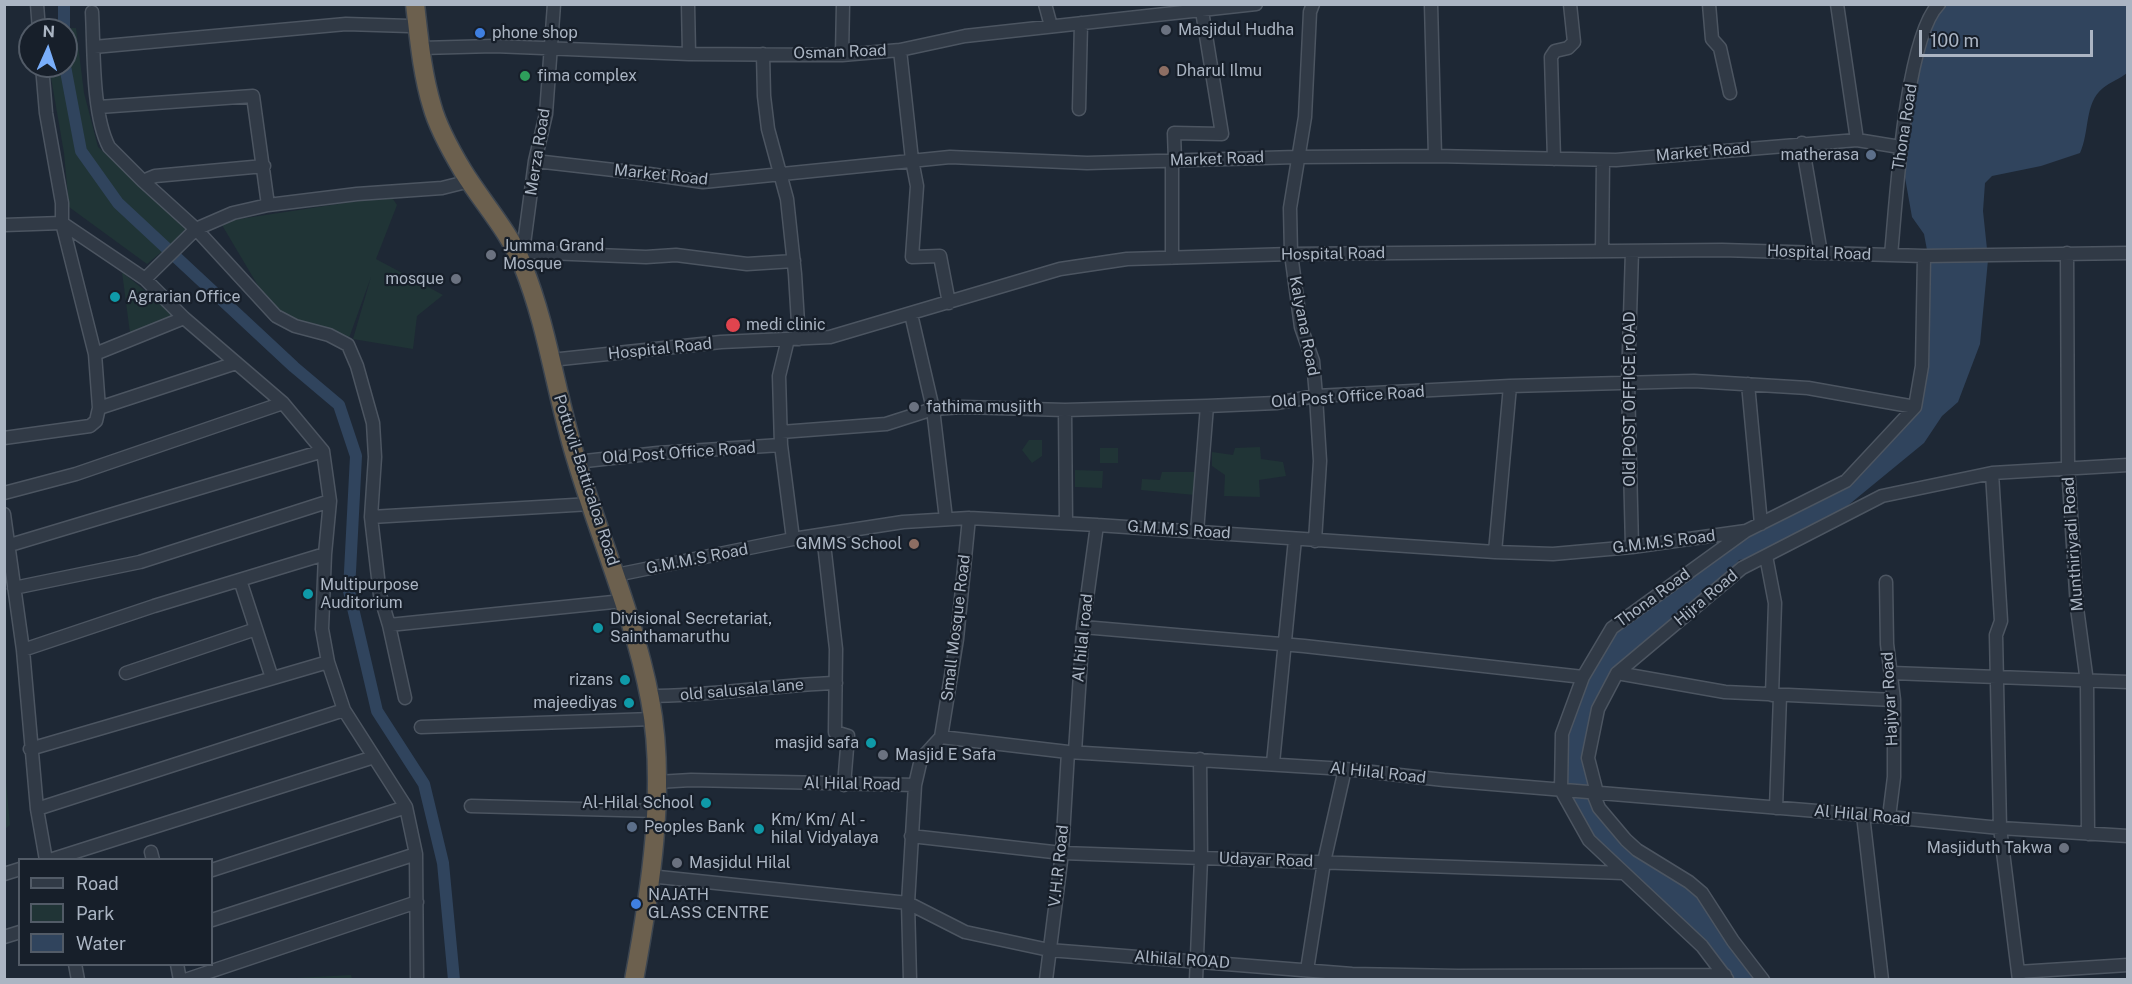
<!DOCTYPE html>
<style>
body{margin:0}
#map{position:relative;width:2132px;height:984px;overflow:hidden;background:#1e2835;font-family:"Public Sans",sans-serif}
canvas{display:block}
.frame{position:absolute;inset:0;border:6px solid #abb5c3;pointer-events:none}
.legend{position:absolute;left:18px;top:858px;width:195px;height:108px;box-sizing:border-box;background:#171f2a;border:2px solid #525b67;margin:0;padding:8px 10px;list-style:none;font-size:18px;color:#abb5c3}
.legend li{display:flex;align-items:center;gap:12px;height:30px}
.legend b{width:30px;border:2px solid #525b67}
.north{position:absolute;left:18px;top:18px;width:60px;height:60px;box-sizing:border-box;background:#171f2a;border:2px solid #525b67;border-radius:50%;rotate:3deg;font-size:16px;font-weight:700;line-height:24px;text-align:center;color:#abb5c3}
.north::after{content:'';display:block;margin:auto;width:21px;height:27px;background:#79aefa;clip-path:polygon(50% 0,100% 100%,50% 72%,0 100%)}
.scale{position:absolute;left:1919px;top:30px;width:174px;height:27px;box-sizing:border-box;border:3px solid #abb5c3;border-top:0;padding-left:8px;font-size:18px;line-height:21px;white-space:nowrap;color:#abb5c3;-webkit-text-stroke:4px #171f2a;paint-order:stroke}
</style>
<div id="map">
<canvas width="2132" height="984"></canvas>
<div class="frame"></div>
<ul class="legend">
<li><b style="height:8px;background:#313a46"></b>Road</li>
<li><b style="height:16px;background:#203436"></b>Park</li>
<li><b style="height:16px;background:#30445d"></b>Water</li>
</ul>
<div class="north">N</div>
<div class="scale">100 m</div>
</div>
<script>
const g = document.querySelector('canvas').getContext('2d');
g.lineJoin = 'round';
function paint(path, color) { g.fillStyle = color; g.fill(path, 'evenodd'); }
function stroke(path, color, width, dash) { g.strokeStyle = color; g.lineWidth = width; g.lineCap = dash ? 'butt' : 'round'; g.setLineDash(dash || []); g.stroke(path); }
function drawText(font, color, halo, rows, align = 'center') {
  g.font = font + ' "Public Sans",sans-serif'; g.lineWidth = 4.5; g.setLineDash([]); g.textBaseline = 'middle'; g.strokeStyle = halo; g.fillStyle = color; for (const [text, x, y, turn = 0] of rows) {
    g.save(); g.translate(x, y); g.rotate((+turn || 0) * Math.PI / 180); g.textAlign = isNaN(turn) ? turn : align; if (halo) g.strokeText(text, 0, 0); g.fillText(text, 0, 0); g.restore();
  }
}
paint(new Path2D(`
 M 76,28 L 84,93 L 98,147 L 189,229 L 147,264 L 69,207 L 64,153 L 49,66 L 66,66 L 66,30 L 43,29 Z
 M 391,196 L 397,205 L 376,259 L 443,295 L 417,316 L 413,349 L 353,339 L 371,277 L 349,338 L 276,316 L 219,220 L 226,221 Z
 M 122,272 L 176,316 L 130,333 Z
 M 1029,440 L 1042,440 L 1042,456 L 1032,463 L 1022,450 Z
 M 1260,447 L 1261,459 L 1283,462 L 1286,476 L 1259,480 L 1260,497 L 1224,496 L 1225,475 L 1212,466 L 1212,452 L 1233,455 L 1235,448 Z
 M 1100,448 L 1118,448 L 1118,463 L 1100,463 Z
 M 1075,470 L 1103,471 L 1102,488 L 1075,487 Z
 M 1162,472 L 1197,472 L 1195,495 L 1141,490 L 1142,479 L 1160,480 Z
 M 5,771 L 10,825 L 5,829 L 4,829 Z
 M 351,975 L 352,979 L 296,979 L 296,978 Z`), '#203436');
paint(new Path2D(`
 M 1944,4 L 2127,5 L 2127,73 C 2120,79 2110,82 2103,88 C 2084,103 2090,132 2080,153 L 2041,166 L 1992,176 L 1985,183 L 1983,211 L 1987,249 L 1927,250 L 1924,234 L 1912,217 L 1904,172 L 1906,134 L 1916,87 L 1916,61 L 1931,13 Z
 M 1988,260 L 1980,344 L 1958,402 L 1942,416 L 1924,443 L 1846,507 L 1766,556 L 1739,560 L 1714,591 L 1652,636 L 1598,709 L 1586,771 L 1613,825 L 1689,882 L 1763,979 L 1728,979 L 1589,840 L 1561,790 L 1562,739 L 1609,632 L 1746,531 L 1835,492 L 1915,407 L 1929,262 Z`), '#30445d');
stroke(new Path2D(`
 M 64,30 L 64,4
 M 65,66 L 81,151 L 118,203 L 294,367 L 339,405 L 356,456 L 349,591 L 377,711 L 424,784 L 443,863 L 454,980`), '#30445d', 12);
const minor = new Path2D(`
 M 37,4 L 39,30
 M 688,4 L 689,54
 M 1045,4 L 1051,26
 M 1313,4 L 1310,12 L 1305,117 L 1290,208 L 1291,254 L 1301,327 L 1313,361 L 1316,396 L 1320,461 L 1315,541
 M 1431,4 L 1435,156
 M 1709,4 L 1712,39 L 1720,48 L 1730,93
 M 1837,4 L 1857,140
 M 92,12 C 94,49 92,115 109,147 L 143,181 L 196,229 L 276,316 L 295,326 L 329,335 L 348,345 L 357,366 L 373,423 L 375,457 L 371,517 L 380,595 L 389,625 L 405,698
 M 94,47 L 346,24 L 409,26 L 418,24
 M 421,48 L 494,46 L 689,54 L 842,55 L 900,50 L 965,36 L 1256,4
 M 900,50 L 912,160 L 917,186 L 912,257 L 940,256 L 949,303
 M 763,54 L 764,96 L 768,129 L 787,199 L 795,274 L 799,339
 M 842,55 L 843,4
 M 99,107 L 253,96 L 268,205
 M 1079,109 L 1081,23
 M 1802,143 L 1821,253
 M 1554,159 L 1551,57 L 1555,51 L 1568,48 L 1574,42 L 1570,4
 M 535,161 L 649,174 L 703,182 L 950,157 L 1087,163 L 1297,157 L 1435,156 L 1616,160 L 1857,140 L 1900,147
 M 1172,161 L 1172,258
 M 1175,161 L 1174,133 L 1222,134 L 1202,11
 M 143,181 L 155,176 L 264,166
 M 62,223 L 145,279 L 184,318 L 283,403 L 323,451 L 330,501 L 325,554 L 322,629 L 328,662 L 344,710 L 406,807 L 416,854 L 417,980
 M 4,225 L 62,223 L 62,203 L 46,113 L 42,66
 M 1602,251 L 1603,160
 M 523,252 L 646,257 L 676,255 L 747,264 L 794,261
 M 2067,253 L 2068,467 L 2077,608 L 2087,682 L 2088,834
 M 1891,255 C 1896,203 1905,38 1939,4
 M 522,259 L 535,161 L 546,114 L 554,4
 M 145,279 L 196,229 L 233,213 L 268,205 L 357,194 L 442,188 L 470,181
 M 911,314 L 933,409 L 946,519
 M 788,339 L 779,376 L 781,445 L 793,539
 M 95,354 L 184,318
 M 551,360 L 721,342 L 830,337 L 1060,269 L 1127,259 L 1291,254 L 1722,250 L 1924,256 L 2128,253
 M 1748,384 L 1761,524
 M 99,408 L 236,363
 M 1065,410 L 1066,523
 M 781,432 L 886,424 L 933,409 L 963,407 L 1065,410 L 1207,406 L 1276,403 L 1316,396 L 1510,386 L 1694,381 L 1808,388 L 1915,407
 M 4,438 L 90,426 L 96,421 L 99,408 L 95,354 L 62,223
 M 576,462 L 658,453 L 781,445
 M 1992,473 L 2001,621 L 1996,635 L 2000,828 L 2019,980
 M 4,493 L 76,474 L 283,403
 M 4,514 L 23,650 L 37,809 L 46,860
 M 371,517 L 591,504
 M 1197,532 L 1207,406
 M 823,535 L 836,649 L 835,732 L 848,736 L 844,785
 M 10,545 L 323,451
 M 1632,547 L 1628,382 L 1632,251
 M 1495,552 L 1510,386
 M 1766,556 L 1775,603 L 1772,695
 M 616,575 L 793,539 L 903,522 L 969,518 L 1097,525 L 1495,552 L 1553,554 L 1632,547 L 1746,531
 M 240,580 L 272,678
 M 1886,582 L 1887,644 L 1894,700 L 1894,777 L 1889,817
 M 14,588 L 140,562 L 330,501
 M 389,625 L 623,601
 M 1083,627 L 1304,646 L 1583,677
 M 23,650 L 154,606 L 325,554
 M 126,673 L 256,629
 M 1617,673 L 1725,692 L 1894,700
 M 1892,673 L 2128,682
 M 649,696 C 712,696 773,685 836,683
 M 421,727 L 653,719
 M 941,737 L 957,639 L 969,518
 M 30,749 L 328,662
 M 1075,752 L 1083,627 L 1097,525
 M 1273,763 L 1295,539
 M 657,782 L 691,780 L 915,785 L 921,759 L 941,737 L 1068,752 L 1345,769 L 1444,780 L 1889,817 L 2000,828 L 2128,836
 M 1593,793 L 1599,808 L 1626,840 L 1637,850 L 1689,882 L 1702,893 L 1733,941 L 1763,980
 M 1597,793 L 1588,758 L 1598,709 L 1617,673 L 1742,568 L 1882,496 L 1992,473 L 2128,465
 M 471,806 L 657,811
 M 1776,808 L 1780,696
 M 37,809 L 344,710
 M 1863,815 L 1882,980
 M 911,836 L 1062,853 L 1623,873
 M 151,852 L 153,860
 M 50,860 L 374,757
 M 212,870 L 406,807
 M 4,874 L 20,869
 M 649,876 L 908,903 L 965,932 L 1049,950 L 1352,974 L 1458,976 L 1725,975
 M 212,920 L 416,854
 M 4,937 L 20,932
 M 75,964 L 78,980
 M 177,964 L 180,980
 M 1307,970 L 1324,862 L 1345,769
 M 2018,972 L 2128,965
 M 1727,979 L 1702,946 L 1589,840 L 1561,790 L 1562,734 L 1583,677 L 1612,628 L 1746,531 L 1846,481 L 1915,407 L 1922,366 L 1924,256
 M 185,980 L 417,902
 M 910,980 L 908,903 L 915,785
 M 1046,980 L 1062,853 L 1068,752
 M 1196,980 L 1201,858 L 1200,759`);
const highway = new Path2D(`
 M 415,4 C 419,38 422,73 432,106 C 438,128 451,151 463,171 C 482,202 509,231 523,266 C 548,328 556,395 576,459 C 600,539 634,616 650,699 C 667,787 650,893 634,980`);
stroke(minor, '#4c5561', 15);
stroke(highway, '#3c4550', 21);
stroke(minor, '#313a46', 12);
stroke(highway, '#6c604e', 18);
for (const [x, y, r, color] of [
 [1166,30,6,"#6b7280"],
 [480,33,6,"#3f7fe0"],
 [1164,71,6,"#8d6e63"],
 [525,76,6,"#2e9e5b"],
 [1871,155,6,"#5c6f8a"],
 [491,255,6,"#6b7280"],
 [456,279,6,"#6b7280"],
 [115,297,6,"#0f9aa8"],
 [733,325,8,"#e0444e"],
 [914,407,6,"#6b7280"],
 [914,544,6,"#8d6e63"],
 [308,594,6,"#0f9aa8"],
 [598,628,6,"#0f9aa8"],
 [625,680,6,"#0f9aa8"],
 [629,703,6,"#0f9aa8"],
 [871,743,6,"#0f9aa8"],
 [883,755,6,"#6b7280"],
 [706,803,6,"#0f9aa8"],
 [632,827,6,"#5c6f8a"],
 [759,829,6,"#0f9aa8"],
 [2064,848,6,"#6b7280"],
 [677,863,6,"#6b7280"],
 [636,904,6,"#3f7fe0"]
]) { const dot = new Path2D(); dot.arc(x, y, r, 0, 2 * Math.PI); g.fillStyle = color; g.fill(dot); stroke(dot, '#171f2a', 2); }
drawText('16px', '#abb5c3', '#171f2a', [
 ["Masjidul Hudha",1178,30],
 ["phone shop",492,33],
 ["Dharul Ilmu",1176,71],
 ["fima complex",537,76],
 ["matherasa",1859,155,"right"],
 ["Jumma Grand",503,246],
 ["Mosque",503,264],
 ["mosque",444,279,"right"],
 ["Agrarian Office",127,297],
 ["medi clinic",746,325],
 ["fathima musjith",926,407],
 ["GMMS School",902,544,"right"],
 ["Multipurpose",320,585],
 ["Auditorium",320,603],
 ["Divisional Secretariat,",610,619],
 ["Sainthamaruthu",610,637],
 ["rizans",613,680,"right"],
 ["majeediyas",617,703,"right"],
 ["masjid safa",859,743,"right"],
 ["Masjid E Safa",895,755],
 ["Al-Hilal School",694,803,"right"],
 ["Km/ Km/ Al -",771,820],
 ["hilal Vidyalaya",771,838],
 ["Peoples Bank",644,827],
 ["Masjiduth Takwa",2052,848,"right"],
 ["Masjidul Hilal",689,863],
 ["NAJATH",648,895],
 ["GLASS CENTRE",648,913]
], 'left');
drawText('16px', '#abb5c3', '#171f2a', [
 ["Osman Road",840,52,-2],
 ["Thona Road",1905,127,-81],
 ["Merza Road",538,152,-81],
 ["Market Road",1703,152,-5],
 ["Market Road",1217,159,-2],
 ["Market Road",661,175,6],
 ["Hospital Road",1819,253,2],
 ["Hospital Road",1333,254,-1],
 ["Kalyana Road",1304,326,79],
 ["Hospital Road",660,349,-6],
 ["Old Post Office Road",1348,397,-4],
 ["Old POST OFFICE rOAD",1630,399,-90],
 ["Old Post Office Road",679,453,-4],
 ["Pottuvil-Batticaloa Road",586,480,72],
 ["G.M.M.S Road",1179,530,4],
 ["G.M.M.S Road",1664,542,-7],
 ["Munthiriyadi Road",2073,544,-94],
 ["G.M.M.S Road",697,559,-11],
 ["Thona Road",1653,598,-36],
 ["Hijra Road",1706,598,-40],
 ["Small Mosque Road",956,628,-83],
 ["Al hilal road",1083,638,-84],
 ["old salusala lane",742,690,-5],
 ["Hajiyar Road",1890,699,-93],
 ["Al Hilal Road",1378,773,6],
 ["Al Hilal Road",852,784,1],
 ["Al Hilal Road",1862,815,5],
 ["Udayar Road",1266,860,2],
 ["V.H.R Road",1059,866,-84],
 ["Alhilal ROAD",1182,960,4]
]);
</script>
